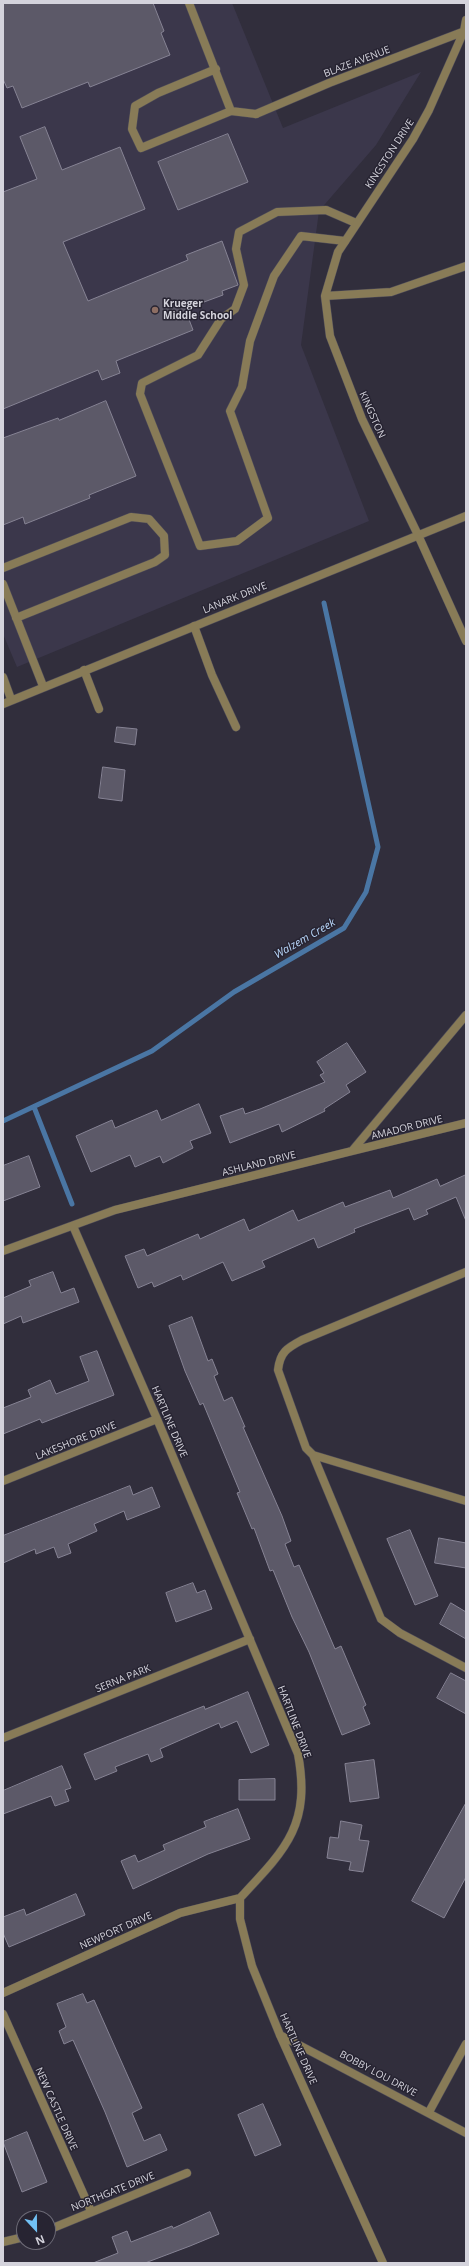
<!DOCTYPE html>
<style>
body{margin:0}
#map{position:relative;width:469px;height:2266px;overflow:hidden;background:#312e3c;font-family:"Open Sans",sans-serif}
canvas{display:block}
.frame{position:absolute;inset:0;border:4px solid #d4d3dc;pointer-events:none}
.north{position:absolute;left:16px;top:2210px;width:40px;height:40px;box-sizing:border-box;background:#272432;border:1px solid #6c6a76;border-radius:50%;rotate:158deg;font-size:11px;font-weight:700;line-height:16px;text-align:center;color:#d4d3dc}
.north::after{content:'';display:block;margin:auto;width:14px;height:18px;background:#71c1f5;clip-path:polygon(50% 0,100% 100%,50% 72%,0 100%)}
</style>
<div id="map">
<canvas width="469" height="2266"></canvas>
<div class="frame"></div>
<div class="north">N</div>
</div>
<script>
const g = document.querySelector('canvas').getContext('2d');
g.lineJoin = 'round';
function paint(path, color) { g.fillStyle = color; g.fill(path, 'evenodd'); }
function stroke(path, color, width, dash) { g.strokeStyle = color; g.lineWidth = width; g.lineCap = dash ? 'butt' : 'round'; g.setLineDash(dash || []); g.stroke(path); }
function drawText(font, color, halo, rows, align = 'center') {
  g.font = font + ' "Open Sans",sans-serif'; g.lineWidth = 3; g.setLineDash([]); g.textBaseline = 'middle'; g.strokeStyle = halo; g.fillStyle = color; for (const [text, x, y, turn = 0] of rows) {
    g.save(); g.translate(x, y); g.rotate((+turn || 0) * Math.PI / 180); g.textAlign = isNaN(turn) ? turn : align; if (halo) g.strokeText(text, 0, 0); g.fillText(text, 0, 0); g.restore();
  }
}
paint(new Path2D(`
 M 3,3 L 232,3 L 283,128 L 421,72 L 376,145 L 319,211 L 301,345 L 369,521 L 17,667 L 3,634 Z`), '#3b374b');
stroke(new Path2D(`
 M 34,1107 L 72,1204
 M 3,1121 L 152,1051 L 234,992 L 344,928 L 366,892 L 378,847 L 324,603`), '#4a76a4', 5);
const building = new Path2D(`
 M 3,3 L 153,3 L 164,31 L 161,33 L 170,55 L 90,87 L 88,82 L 22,108 L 13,86 L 7,88 L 3,79 Z
 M 45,127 L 62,170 L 120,147 L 145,209 L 63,242 L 88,301 L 188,260 L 186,255 L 222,241 L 238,285 L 222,291 L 223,295 L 185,309 L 193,330 L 116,361 L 120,373 L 102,380 L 98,370 L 3,409 L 3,192 L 37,179 L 20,137 Z
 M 228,134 L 248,182 L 178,210 L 158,162 Z
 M 106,401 L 136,476 L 89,495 L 90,498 L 25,524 L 23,517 L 3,525 L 3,438 L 58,418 L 59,420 Z
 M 117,727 L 137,729 L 135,745 L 115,742 Z
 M 103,767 L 125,770 L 122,801 L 99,798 Z
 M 347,1043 L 366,1072 L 346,1085 L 350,1092 L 324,1109 L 325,1111 L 282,1132 L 279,1124 L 230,1143 L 220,1116 L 243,1108 L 245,1114 L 260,1109 L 325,1082 L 320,1075 L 324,1073 L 317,1062 Z
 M 199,1104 L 211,1133 L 190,1141 L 193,1148 L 163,1163 L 160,1156 L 135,1167 L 130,1155 L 91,1172 L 76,1136 L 112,1120 L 115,1128 L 157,1110 L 161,1120 Z
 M 29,1156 L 40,1187 L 3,1201 L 3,1166 Z
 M 466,1175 L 466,1221 L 456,1197 L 426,1210 L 428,1214 L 414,1220 L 409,1208 L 354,1229 L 355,1232 L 318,1248 L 314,1238 L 262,1261 L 265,1267 L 232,1281 L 223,1262 L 183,1280 L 181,1275 L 154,1287 L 152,1282 L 138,1288 L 125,1256 L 144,1249 L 147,1256 L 198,1234 L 200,1239 L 244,1219 L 249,1231 L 293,1210 L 298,1221 L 343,1202 L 345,1207 L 390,1190 L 393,1198 L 437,1179 L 440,1186 Z
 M 53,1272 L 61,1293 L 74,1288 L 79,1302 L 23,1323 L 21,1316 L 3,1324 L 3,1298 L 31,1286 L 29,1281 Z
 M 192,1317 L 208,1361 L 212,1359 L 218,1374 L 214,1376 L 224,1401 L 232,1397 L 245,1427 L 243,1427 L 282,1516 L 291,1541 L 285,1544 L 294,1567 L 299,1565 L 335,1649 L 341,1646 L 366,1705 L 363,1707 L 370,1724 L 342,1735 L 309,1652 L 292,1617 L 273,1570 L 270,1571 L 254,1528 L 252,1529 L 237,1493 L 240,1492 L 203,1403 L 200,1405 L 185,1371 L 169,1326 Z
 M 97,1351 L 114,1395 L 42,1423 L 40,1419 L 3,1434 L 3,1408 L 31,1397 L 28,1390 L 50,1380 L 56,1394 L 89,1381 L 80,1357 Z
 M 130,1486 L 133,1495 L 152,1487 L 160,1507 L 127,1520 L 124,1511 L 94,1524 L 97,1531 L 68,1544 L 71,1553 L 58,1558 L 54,1547 L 36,1554 L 35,1549 L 3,1563 L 3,1536 Z
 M 410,1530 L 438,1596 L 415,1605 L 387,1539 Z
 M 439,1538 L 466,1543 L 466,1568 L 435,1563 Z
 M 193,1583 L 197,1593 L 205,1590 L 212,1609 L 176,1622 L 166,1593 Z
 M 451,1603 L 466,1612 L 466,1639 L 440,1624 Z
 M 451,1673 L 466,1681 L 466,1714 L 437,1698 Z
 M 248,1692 L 269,1745 L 251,1753 L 237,1721 L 221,1728 L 219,1723 L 160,1749 L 163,1757 L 151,1762 L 148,1754 L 115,1767 L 117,1771 L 95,1780 L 84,1754 L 204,1706 L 205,1709 Z
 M 374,1760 L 379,1798 L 350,1802 L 345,1764 Z
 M 62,1766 L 71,1788 L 65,1790 L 69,1801 L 55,1806 L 51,1796 L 3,1814 L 3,1791 Z
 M 275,1779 L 275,1800 L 239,1800 L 239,1780 Z
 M 466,1803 L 466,1877 L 444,1918 L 412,1901 Z
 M 238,1809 L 250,1839 L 208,1854 L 133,1889 L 121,1861 L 135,1855 L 138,1862 L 165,1850 L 163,1845 L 206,1827 L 204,1822 Z
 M 341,1821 L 362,1825 L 359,1840 L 369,1841 L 363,1872 L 349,1870 L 351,1862 L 327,1858 L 330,1837 L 338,1838 Z
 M 76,1894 L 85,1915 L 9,1947 L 3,1933 L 3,1917 L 24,1909 L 26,1915 Z
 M 83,1994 L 87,2003 L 94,2000 L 142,2108 L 132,2113 L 144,2141 L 160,2134 L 167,2150 L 127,2167 L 105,2112 L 73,2040 L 64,2044 L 59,2031 L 66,2027 L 57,2004 Z
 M 263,2104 L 281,2145 L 255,2156 L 238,2115 Z
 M 27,2132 L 47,2182 L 22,2192 L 3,2142 Z
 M 210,2212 L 219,2234 L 190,2246 L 145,2263 L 93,2263 L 118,2253 L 112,2237 L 127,2231 L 131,2242 L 172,2226 L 173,2228 Z`);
paint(building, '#5c5968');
stroke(building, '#868394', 1);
const lane = new Path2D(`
 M 189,3 L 231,111
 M 216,69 L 158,93 L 135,106 L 132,129 L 141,148 L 231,111 L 256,114
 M 345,241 L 301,236 L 274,276 L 250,341 L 242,387 L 230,411 L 268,518 L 237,541 L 200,546 L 140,394 L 142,383 L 198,355 L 221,319 L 235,309 L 244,285 L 236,249 L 239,232 L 277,212 L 326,210 L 356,223
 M 3,568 L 131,517 L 149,519 L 164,536 L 165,555 L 155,562 L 16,618
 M 3,584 L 43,686
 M 194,626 L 212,675 L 236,727
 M 84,670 L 99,709
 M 3,677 L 11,699
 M 466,1272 L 302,1340 C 287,1348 280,1352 278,1370 L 306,1448 L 313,1455 L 466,1501
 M 313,1455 L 381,1619 L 400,1633 L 466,1668
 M 429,2112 L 466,2044`);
const street = new Path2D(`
 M 466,20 L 464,31 L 429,110 L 413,139 L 338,252 L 325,296 L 330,336 L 362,419 L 418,535 L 466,641
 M 256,114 L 329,83 L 465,31
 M 325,296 L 391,292 L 466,266
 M 3,704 L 466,516
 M 352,1151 L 466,1123
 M 73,1226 L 157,1419 L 298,1754 C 311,1825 286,1849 240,1898 L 240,1919 L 252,1966 L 280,2035 L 383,2263
 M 3,1251 L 115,1210 L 352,1151 L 466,1015
 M 3,1481 L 157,1419
 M 3,1738 L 250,1639
 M 3,1993 L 180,1913 L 240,1898
 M 3,2014 L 91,2211
 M 280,2035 L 466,2133
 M 48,2230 L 187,2173
 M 3,2242 L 24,2237`);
stroke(lane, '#4e4c59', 9);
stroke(street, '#4e4c59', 9);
stroke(lane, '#887b57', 8);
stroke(street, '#887b57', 8);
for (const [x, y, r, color] of [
 [155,310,4,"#8d6e63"]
]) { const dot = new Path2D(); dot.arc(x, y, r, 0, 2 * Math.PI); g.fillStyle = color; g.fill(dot); stroke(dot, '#272432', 1.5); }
drawText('10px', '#d4d3dc', '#272432', [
 ["BLAZE AVENUE",357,62,-21],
 ["KINGSTON DRIVE",390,154,-57],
 ["KINGSTON",372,415,66],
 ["LANARK DRIVE",235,598,-22],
 ["AMADOR DRIVE",407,1128,-14],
 ["ASHLAND DRIVE",259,1164,-14],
 ["HARTLINE DRIVE",169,1422,67],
 ["LAKESHORE DRIVE",76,1441,-22],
 ["SERNA PARK",123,1679,-22],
 ["HARTLINE DRIVE",294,1722,69],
 ["NEWPORT DRIVE",116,1931,-24],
 ["HARTLINE DRIVE",298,2049,66],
 ["BOBBY LOU DRIVE",378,2074,28],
 ["NEW CASTLE DRIVE",56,2109,66],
 ["NORTHGATE DRIVE",113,2192,-22]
]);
drawText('bold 10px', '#d4d3dc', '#272432', [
 ["Krueger",163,304],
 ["Middle School",163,316]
], 'left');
drawText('italic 11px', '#bad8fc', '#272432', [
 ["Walzem Creek",305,939,-30]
]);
</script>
